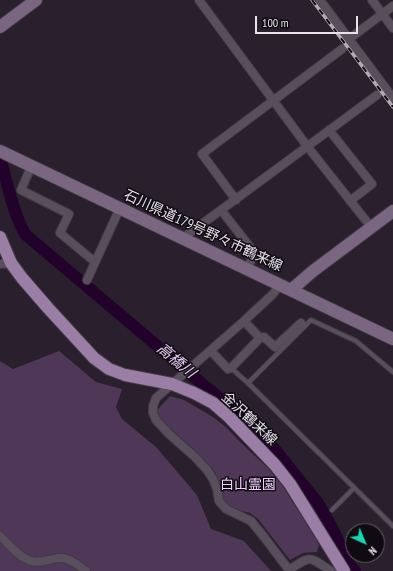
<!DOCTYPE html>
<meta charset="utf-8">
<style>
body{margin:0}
#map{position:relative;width:393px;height:571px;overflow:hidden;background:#291f2d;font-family:"PT Sans Narrow",sans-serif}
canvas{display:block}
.north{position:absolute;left:345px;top:523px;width:40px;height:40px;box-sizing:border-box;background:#0f0b11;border:1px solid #666168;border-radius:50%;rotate:136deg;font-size:11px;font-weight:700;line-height:16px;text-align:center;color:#e8e2eb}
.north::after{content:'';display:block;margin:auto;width:14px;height:18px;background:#19d5b2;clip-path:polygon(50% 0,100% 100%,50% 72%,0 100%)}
.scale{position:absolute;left:255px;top:16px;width:103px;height:18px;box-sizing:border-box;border:2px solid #e8e2eb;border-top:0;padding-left:5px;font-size:12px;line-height:14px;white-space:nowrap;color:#e8e2eb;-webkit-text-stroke:3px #0f0b11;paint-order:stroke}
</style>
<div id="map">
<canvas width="393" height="571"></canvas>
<div class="north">N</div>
<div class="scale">100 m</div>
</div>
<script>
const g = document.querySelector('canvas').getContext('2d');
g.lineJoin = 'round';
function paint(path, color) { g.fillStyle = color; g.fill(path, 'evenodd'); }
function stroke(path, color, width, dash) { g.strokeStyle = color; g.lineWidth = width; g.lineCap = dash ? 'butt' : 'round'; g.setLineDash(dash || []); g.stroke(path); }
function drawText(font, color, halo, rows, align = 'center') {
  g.font = font + ' "PT Sans Narrow","Noto Sans JP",sans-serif'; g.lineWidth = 3; g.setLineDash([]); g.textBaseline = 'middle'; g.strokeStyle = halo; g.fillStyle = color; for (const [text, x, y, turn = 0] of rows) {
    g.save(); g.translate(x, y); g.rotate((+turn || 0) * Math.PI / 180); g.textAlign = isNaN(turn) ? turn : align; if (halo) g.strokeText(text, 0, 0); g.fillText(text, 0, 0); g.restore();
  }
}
paint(new Path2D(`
 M 59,351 L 96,382 L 122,389 L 116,407 L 122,419 L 156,447 L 197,495 L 211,529 L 244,541 L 271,571 L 0,571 L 0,361 L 13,369 Z
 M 170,396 L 184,400 L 213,417 L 227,428 L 240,442 L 268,468 L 282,485 L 316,539 L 319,545 L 317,552 L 303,553 L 290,560 L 258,519 L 250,513 L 232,509 L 227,506 L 222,498 L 215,472 L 189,445 L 162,421 L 158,414 L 158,409 Z`), '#4e3757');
stroke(new Path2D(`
 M 0,156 C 5,176 15,220 26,235 L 200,382 L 259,430 L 318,503 L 330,524 L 350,565 L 355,571`), '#22022b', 12);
const lane = new Path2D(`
 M 231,368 L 248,383 L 311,320 L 356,341 L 393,372
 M 248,383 L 393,526
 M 332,510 L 354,488`);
const street = new Path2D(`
 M 199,0 L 307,146 L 371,227
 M 320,0 L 393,98
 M 372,0 L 393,28
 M 349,39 L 393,6
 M 329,130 L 372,184 L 350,201
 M 31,167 L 21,190 L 69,214 L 60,233 L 95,262
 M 236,200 L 202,154 L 342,49
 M 221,210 L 377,95
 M 183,238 L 221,210 L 254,252 L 253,257 L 247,268
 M 0,264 L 11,263
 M 87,280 L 120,208
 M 281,284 L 273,294 L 244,321 L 156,398 L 153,406 L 153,413 L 156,420 L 169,434 L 195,457 L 207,470 L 213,479 L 217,489 L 219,501 L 226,509 L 251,521 L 264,537 L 289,570 C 312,555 308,556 331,571
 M 260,338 L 264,337 L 275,347 L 301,323
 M 211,351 L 228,369 L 231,368 L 260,338 L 244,321
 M 0,536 C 9,544 19,558 31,561 C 41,564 49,559 58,558 C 69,557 78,565 86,571`);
const secondary = new Path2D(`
 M 0,27 L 36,0
 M 0,151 L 393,339
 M 291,290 L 313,271 L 393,211`);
const primary = new Path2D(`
 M 0,237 L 11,263 L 22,278 L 48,308 L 94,358 L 109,369 L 125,375 L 172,384 L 194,393 L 213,403 L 229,417 L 275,465 L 290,484 L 344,571`);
stroke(lane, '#413944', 6);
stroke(street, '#413944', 10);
stroke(secondary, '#413944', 14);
stroke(primary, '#413944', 14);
stroke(lane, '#584e5c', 4);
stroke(street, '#584e5c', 8);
stroke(secondary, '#7a6681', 12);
stroke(primary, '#9b7ea6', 12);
const rail = new Path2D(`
 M 312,0 L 393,107`);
stroke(rail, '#b2abb5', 3.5);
stroke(rail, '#0f0b11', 2, [6]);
drawText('14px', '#e8e2eb', '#0f0b11', [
 ["石川県道179号野々市鶴来線",203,231,25],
 ["金沢鶴来線",249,419,43]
]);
drawText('14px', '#f0d0fc', '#0f0b11', [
 ["白山霊園",248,485]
]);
drawText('italic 15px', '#eacbf6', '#0f0b11', [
 ["高橋川",176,361,40]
]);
</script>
